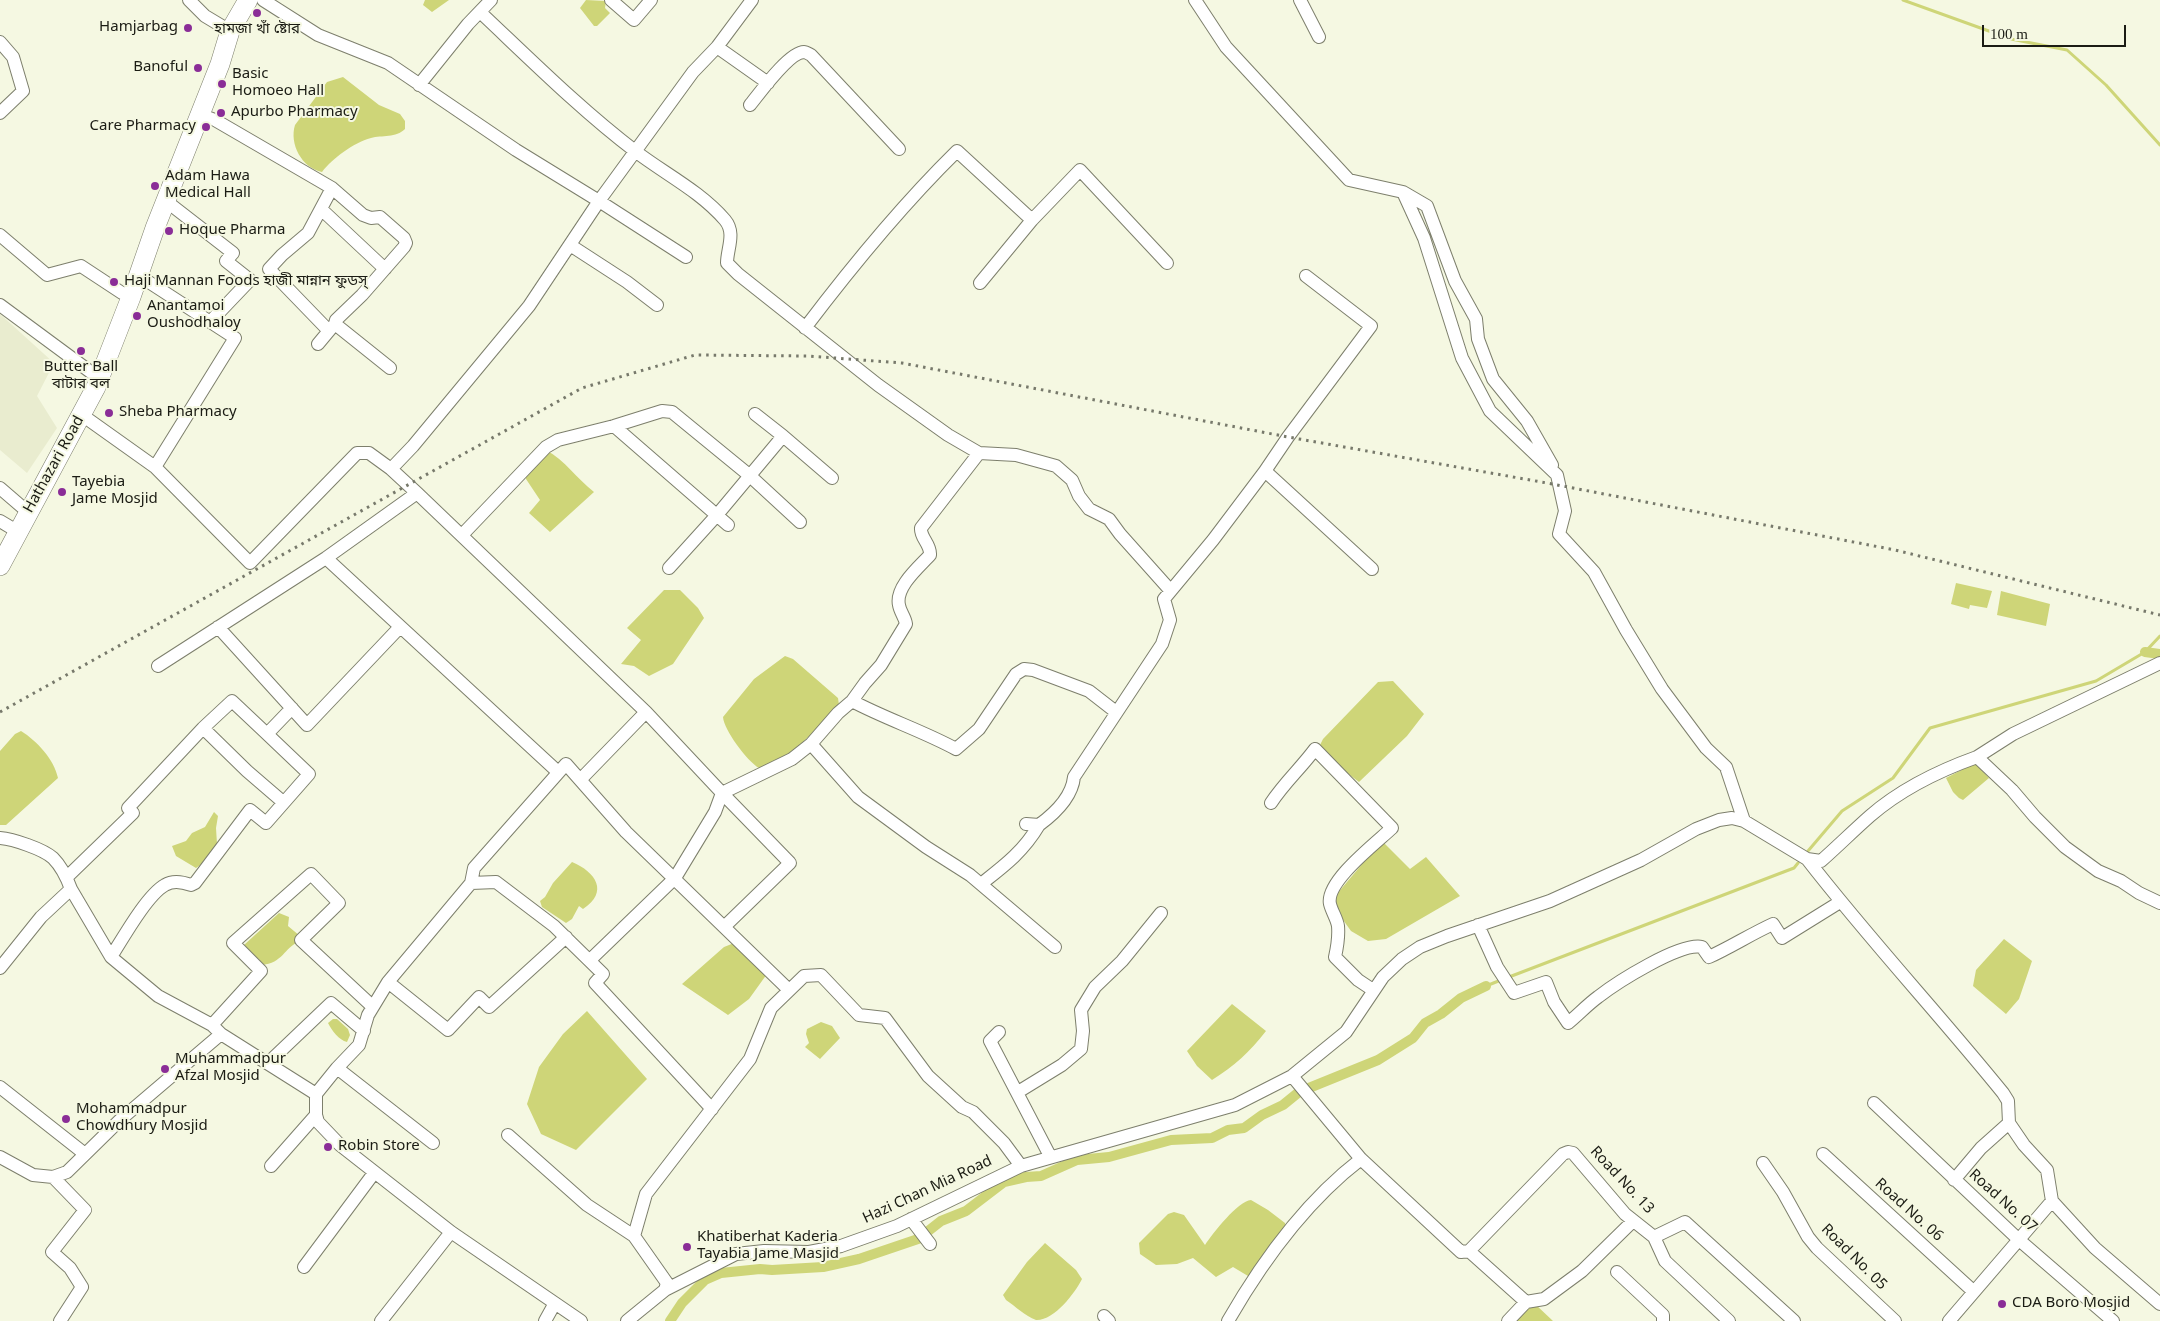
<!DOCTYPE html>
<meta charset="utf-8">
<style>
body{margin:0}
#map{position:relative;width:2160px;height:1321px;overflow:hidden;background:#f5f8e2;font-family:Georgia,serif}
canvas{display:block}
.scale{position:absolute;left:1982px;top:25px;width:144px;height:22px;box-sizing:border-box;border:2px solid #1b1c14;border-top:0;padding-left:6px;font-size:15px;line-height:18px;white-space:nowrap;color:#1b1c14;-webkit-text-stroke:4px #f5f8e2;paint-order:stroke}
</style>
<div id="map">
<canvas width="2160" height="1321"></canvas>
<div class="scale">100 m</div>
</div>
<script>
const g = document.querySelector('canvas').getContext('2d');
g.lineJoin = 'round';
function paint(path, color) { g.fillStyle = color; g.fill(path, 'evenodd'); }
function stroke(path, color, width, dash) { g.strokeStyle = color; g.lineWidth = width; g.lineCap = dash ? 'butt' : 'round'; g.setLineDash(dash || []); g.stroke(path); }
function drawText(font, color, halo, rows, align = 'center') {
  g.font = font + ' Georgia,"Noto Sans Bengali",serif'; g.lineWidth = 4; g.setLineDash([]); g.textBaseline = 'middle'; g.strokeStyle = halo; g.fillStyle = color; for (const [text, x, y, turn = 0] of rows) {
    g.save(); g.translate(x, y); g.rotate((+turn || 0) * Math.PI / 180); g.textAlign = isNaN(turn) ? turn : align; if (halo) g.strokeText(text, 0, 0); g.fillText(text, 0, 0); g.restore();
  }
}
paint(new Path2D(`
 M 0,314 L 54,363 L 37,396 L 57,428 L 27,473 L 0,450 Z`), '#e9eccf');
paint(new Path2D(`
 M 425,0 L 449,0 L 432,12 L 423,5 Z
 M 586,0 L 606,1 L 605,8 L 610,13 L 597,26 L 594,26 L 580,8 Z
 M 343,77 L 379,105 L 400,114 L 405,121 L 405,129 C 396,138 382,135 371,138 C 353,143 333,158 322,172 C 302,168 289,144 295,125 L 327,82 Z
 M 546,450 C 565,460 577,479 594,492 L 550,532 L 529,513 L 540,500 L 526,479 L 526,469 Z
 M 1956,583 L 1992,591 L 1987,608 L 1970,605 L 1969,609 L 1951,604 Z
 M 664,590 L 680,590 L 698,608 L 704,618 L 673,664 L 649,676 L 634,666 L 621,664 L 641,640 L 627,628 Z
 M 2001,591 L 2050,604 L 2046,626 L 1997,615 Z
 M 785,656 L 793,659 L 838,698 L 839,705 C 820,725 788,763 759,768 C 747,761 724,730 723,717 L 754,679 Z
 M 1393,681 L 1424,714 L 1407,736 L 1359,782 L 1342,769 L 1320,745 L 1323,739 L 1378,682 Z
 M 21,731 C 37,741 54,759 58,778 L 6,825 L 0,825 L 0,751 L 15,734 Z
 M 1975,763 L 1989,778 L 1963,800 L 1959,798 L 1953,792 L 1946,778 Z
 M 214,812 L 218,816 L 216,828 L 217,844 L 206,861 L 196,868 L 176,856 L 172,846 L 186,841 L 192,833 L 205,827 Z
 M 1384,843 L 1410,869 L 1426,857 L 1460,896 L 1386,939 L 1368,941 L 1351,931 L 1336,910 L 1336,895 L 1374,850 Z
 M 572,862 C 596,872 609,892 583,909 L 579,906 L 572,919 L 566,923 L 542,907 L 540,901 L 545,897 L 553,883 Z
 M 279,913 L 289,917 L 288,926 L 300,936 L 300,941 C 283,948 284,963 261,965 L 259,959 L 247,954 L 244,945 Z
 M 2004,939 L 2032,961 L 2019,999 L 2006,1014 L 1973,986 L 1976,970 Z
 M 739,941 L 767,974 L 749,999 L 728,1015 L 682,984 L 724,947 Z
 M 1232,1004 L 1266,1031 C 1250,1052 1234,1066 1212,1080 L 1197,1066 L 1187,1051 Z
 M 587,1011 L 647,1079 L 576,1150 L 541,1134 L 527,1104 L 539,1067 L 563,1034 Z
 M 333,1019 L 337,1019 L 348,1029 L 350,1035 L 347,1042 C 339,1040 332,1031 328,1023 Z
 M 821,1022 L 832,1026 L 840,1038 L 820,1059 L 805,1047 L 809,1043 L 806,1034 L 807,1029 Z
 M 1251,1200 L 1268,1210 L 1285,1223 L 1285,1232 L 1248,1276 L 1233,1267 L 1216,1277 L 1193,1258 L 1177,1264 L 1156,1265 L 1140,1254 L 1139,1243 L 1168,1214 L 1174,1212 L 1184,1215 L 1205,1245 C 1213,1233 1238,1201 1251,1200 Z
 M 1045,1243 L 1076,1270 L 1082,1279 C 1075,1293 1054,1321 1036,1320 C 1025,1316 1015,1306 1006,1300 L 1003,1295 L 1027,1262 Z
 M 1535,1304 L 1553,1321 L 1512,1321 Z`), '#ced578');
stroke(new Path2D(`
 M 1903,0 L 2011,39 L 2067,50 L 2106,85 L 2160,145
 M 1808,851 L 1842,811 L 1893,778 L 1930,728 L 2096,681 L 2145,652 L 2160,636
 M 1509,977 L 1794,868 L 1798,863
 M 1486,986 L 1501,980`), '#ced578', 3);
stroke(new Path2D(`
 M 2145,652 L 2160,654
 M 670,1321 L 682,1303 L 705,1280 L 721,1273 L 760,1269 L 772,1270 L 823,1267 L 859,1259 L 918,1239 L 941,1221 L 966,1211 L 1004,1182 L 1026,1177 L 1041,1176 L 1077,1160 L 1109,1157 L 1171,1140 L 1212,1138 L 1228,1130 L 1244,1128 L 1262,1115 L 1283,1105 L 1299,1092 L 1378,1060 L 1413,1038 L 1425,1023 L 1441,1014 L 1461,998 L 1486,986`), '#ced578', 10);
const minor = new Path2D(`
 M 189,0 L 205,16 L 230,31
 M 263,0 L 318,35 L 388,63 L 516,150 L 599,201 L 686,257
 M 611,0 L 634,20 L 651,0
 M 1195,0 L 1226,47 L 1349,180 L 1403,192 L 1427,206 L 1455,281 L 1476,319 L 1478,339 L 1493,379 L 1527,421 L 1552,465
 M 1300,0 L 1319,37
 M 480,12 C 530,59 580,109 635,151 C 665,174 700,191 725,220 C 736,233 727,249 727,263 L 738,274 L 878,385 L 948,435 L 979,453 L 1016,455 L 1056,466 L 1072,480 L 1079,496 L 1089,509 L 1109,519 L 1120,534 L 1170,590
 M 0,42 L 13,57 L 23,91 L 0,113
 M 717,47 L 768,83
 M 419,85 L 468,24 L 491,0
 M 750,105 C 759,94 789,52 804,52 C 806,52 809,54 811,55 L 899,149
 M 199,114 L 215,120 L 332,188 L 363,215 L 371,218 L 380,217 L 404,238 L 406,243 L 404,247 L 362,295 L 336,320 L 335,324 L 390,368
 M 1403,192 L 1424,238 L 1462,358 L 1490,411 L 1557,475 L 1565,511 L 1559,534 L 1594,572 L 1626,630 L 1662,689 L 1706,748 L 1726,767 L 1744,821
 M 166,201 L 233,253 L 226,261 L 250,280 L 210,322
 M 321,209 L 385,269
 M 0,235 L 47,275 L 81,266 L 122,293
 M 570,245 L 627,282 L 657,305
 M 138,275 L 235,338 L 155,467
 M 980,283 L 1032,220
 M 0,305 L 92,373
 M 805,328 C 852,266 901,206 957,151 L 1032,220 L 1080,170 L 1167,263
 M 329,331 L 269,269 L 282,255 L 308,233 L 332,188
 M 318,344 L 333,326
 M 755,414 L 783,436
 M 82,415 L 155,467 L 250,563 L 357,453 L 369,453 L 391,469 L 417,493 L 646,712 L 722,793 L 715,812 L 675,878 L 590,960
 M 614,426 L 728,525
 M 391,469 L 413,446 L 529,306 L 599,201 L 693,72 L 717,47 L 752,0
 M 1265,471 L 1288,437 L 1371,326 L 1306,276
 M 0,488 L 22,507
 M 0,521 L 10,527
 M 462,535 L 546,447 L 558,440 L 614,426 L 662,411 L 672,412 L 749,475 L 800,522
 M 326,558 L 558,772
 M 669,568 L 717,515 L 783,436 L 832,478
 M 218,627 L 307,725 L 400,627
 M 158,666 L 326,558 L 417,493
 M 852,701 C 886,719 923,731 956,749 L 979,729 L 1016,674 L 1024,669 L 1033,670 L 1089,691 L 1116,712
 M 203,728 L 232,701 L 267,734
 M 811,744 L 858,797 L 926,847 L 970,875 L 1055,947
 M 1977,757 L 2013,734 L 2160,663
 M 581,779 L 646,712
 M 1271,803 C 1284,783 1301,768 1315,749 L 1392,828 C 1376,843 1325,882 1330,904 C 1332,912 1337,919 1338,926 C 1339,937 1337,948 1335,957 L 1358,980 L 1373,990
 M 1026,824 L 1039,825 C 1054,814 1072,797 1074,777 L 1162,644 L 1170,620 L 1164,599 L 1213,540 L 1265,471 L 1372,569
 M 0,838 C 13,839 43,849 53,858 C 61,866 67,878 71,889 L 111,957 L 158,996 L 212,1025 L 221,1034 L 316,1094 L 316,1115 L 318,1122 L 340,1145 L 451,1232 L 581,1321
 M 67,877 L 133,813 L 128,808 L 203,728 L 247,771 L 283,802
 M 471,883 L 496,882 L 554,926 L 603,974 L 595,983 L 712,1109
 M 981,884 C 1004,866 1023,852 1039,825
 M 2160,903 L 2139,893 L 2121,881 L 2098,871 L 2065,847 L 2035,817 L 2012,790 L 1977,757 C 1938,771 1901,789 1870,816 C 1853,831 1838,846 1821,861 L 1807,859 C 1869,939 1939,1014 2003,1093 L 2008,1101 L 2009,1123 L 2024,1145 L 2047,1170 L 2052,1201 L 2095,1248 L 2160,1304
 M 1478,925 L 1497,967 L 1514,993 L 1546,982 L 1554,1002 L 1568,1023 C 1578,1015 1587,1005 1598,997 C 1616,983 1680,942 1702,947 L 1709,957 C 1731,947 1751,934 1773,924 L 1782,938 L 1840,902
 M 724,927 L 790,863 L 722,793 L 792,759 L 811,744 L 838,713 L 852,701 L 865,683 L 881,665 L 906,624 C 905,617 900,612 899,605 C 895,587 919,567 930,555 C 931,544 920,538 921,528 L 979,453
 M 111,957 C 123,938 147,895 165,885 C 173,880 183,882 191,885 L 195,883 L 250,810 L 266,823 L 309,774 L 267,734 L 292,708
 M 0,968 L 41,917 L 71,889
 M 388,982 L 448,1030 L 479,997 L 489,1007 L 566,937
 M 212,1025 L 261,971 L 233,943 L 311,874 L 339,903 L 301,940 L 372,1006
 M 999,1032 L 990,1041 L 1050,1156
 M 268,1063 L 331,1003 L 364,1031
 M 337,1068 L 433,1143
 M 1292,1076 L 1361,1159 L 1461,1252 L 1469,1251 L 1563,1154 L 1568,1152 L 1573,1153 L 1625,1214 L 1654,1237 L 1665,1261 L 1729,1321
 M 0,1087 L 85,1154
 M 1018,1092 L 1062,1065 L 1081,1049 L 1083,1031 L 1081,1010 L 1095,987 L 1122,961 L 1161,913
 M 316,1094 L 337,1068 L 359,1045 L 368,1015 L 388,982 L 471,883 L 474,868 L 566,764 L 626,832 L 789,990
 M 1874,1103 L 2018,1239 L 2113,1321
 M 508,1135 L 587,1205 L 634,1236
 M 1823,1154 L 1973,1291
 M 0,1157 L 33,1175 L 53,1177 L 67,1172 L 120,1120 L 221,1034
 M 1763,1163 L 1783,1192 L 1808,1237 L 1817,1248 L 1895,1321
 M 271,1166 L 316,1115
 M 53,1177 L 85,1210 L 52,1252 L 70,1268 L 82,1287 L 60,1321
 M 1954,1180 L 1981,1148 L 2009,1123
 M 911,1219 L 930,1244
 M 1654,1237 L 1685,1222 L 1794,1321
 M 1469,1251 L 1526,1302
 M 304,1267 L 374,1173
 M 1617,1272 L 1663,1315 L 1663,1321
 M 665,1290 L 667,1283 L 634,1236 L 646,1194 L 750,1059 L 771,1008 L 804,976 L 821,975 L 859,1015 L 885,1018 L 928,1076 L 962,1107 L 973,1112 L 1004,1143 L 1021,1166
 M 1104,1316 L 1109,1321
 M 381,1321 L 451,1232
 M 545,1321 L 555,1303
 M 627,1321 L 665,1290 L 736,1254 L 764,1251 L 809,1252 L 841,1246 L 897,1226 L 1021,1166 L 1235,1105 L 1292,1076 L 1346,1032 L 1383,977 L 1402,959 L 1420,947 L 1447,936 L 1550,901 L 1641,860 L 1696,829 L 1719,820 L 1732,818 L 1744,821 L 1807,859
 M 1228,1321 C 1263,1260 1305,1202 1361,1159
 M 1508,1321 L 1526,1302 L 1544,1299 L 1582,1271 L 1633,1221
 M 1949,1321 L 2052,1201`);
const highway = new Path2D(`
 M 0,566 L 96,387 L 131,297 L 155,228 L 220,64 L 230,31 L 248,0`);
stroke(minor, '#7d7f6c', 14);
stroke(highway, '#7d7f6c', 20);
stroke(minor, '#fff', 12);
stroke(highway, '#fff', 19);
stroke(new Path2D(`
 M 0,712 L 582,388 L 695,355 L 808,356 L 902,363 L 1288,437 L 1547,483 L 1895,550 L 2160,615`), '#77796b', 3, [2.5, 5]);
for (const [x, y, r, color] of [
 [257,13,5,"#8a2d97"],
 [188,28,5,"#8a2d97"],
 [198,68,5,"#8a2d97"],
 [222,84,5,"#8a2d97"],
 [221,113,5,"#8a2d97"],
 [206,127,5,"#8a2d97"],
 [155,186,5,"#8a2d97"],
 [169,231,5,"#8a2d97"],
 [114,282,5,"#8a2d97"],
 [137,316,5,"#8a2d97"],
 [81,351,5,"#8a2d97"],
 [109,413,5,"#8a2d97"],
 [62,492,5,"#8a2d97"],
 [165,1069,5,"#8a2d97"],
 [66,1119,5,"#8a2d97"],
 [328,1147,5,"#8a2d97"],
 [687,1247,5,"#8a2d97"],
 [2002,1304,5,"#8a2d97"]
]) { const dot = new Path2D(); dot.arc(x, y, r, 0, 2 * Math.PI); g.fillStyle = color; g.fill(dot); stroke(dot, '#f5f8e2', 2); }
drawText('15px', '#1b1c14', '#f5f8e2', [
 ["Hamjarbag",178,28,"right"],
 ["হামজা খাঁ ষ্টোর",257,30,"center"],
 ["Banoful",188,68,"right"],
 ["Basic",232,75],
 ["Homoeo Hall",232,92],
 ["Apurbo Pharmacy",231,113],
 ["Care Pharmacy",196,127,"right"],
 ["Adam Hawa",165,177],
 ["Medical Hall",165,194],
 ["Hoque Pharma",179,231],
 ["Haji Mannan Foods হাজী মান্নান ফুডস্",124,282],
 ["Anantamoi",147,307],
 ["Oushodhaloy",147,324],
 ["Butter Ball",81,368,"center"],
 ["বাটার বল",81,385,"center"],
 ["Sheba Pharmacy",119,413],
 ["Tayebia",72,483],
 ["Jame Mosjid",72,500],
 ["Muhammadpur",175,1060],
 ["Afzal Mosjid",175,1077],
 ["Mohammadpur",76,1110],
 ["Chowdhury Mosjid",76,1127],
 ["Robin Store",338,1147],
 ["Khatiberhat Kaderia",697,1238],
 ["Tayabia Jame Masjid",697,1255],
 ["CDA Boro Mosjid",2012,1304]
], 'left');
drawText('15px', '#1b1c14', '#f5f8e2', [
 ["Hathazari Road",55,465,-61],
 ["Road No. 13",1621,1181,47],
 ["Hazi Chan Mia Road",928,1191,-25],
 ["Road No. 07",2002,1202,42],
 ["Road No. 06",1908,1211,42],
 ["Road No. 05",1853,1258,45]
]);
</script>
